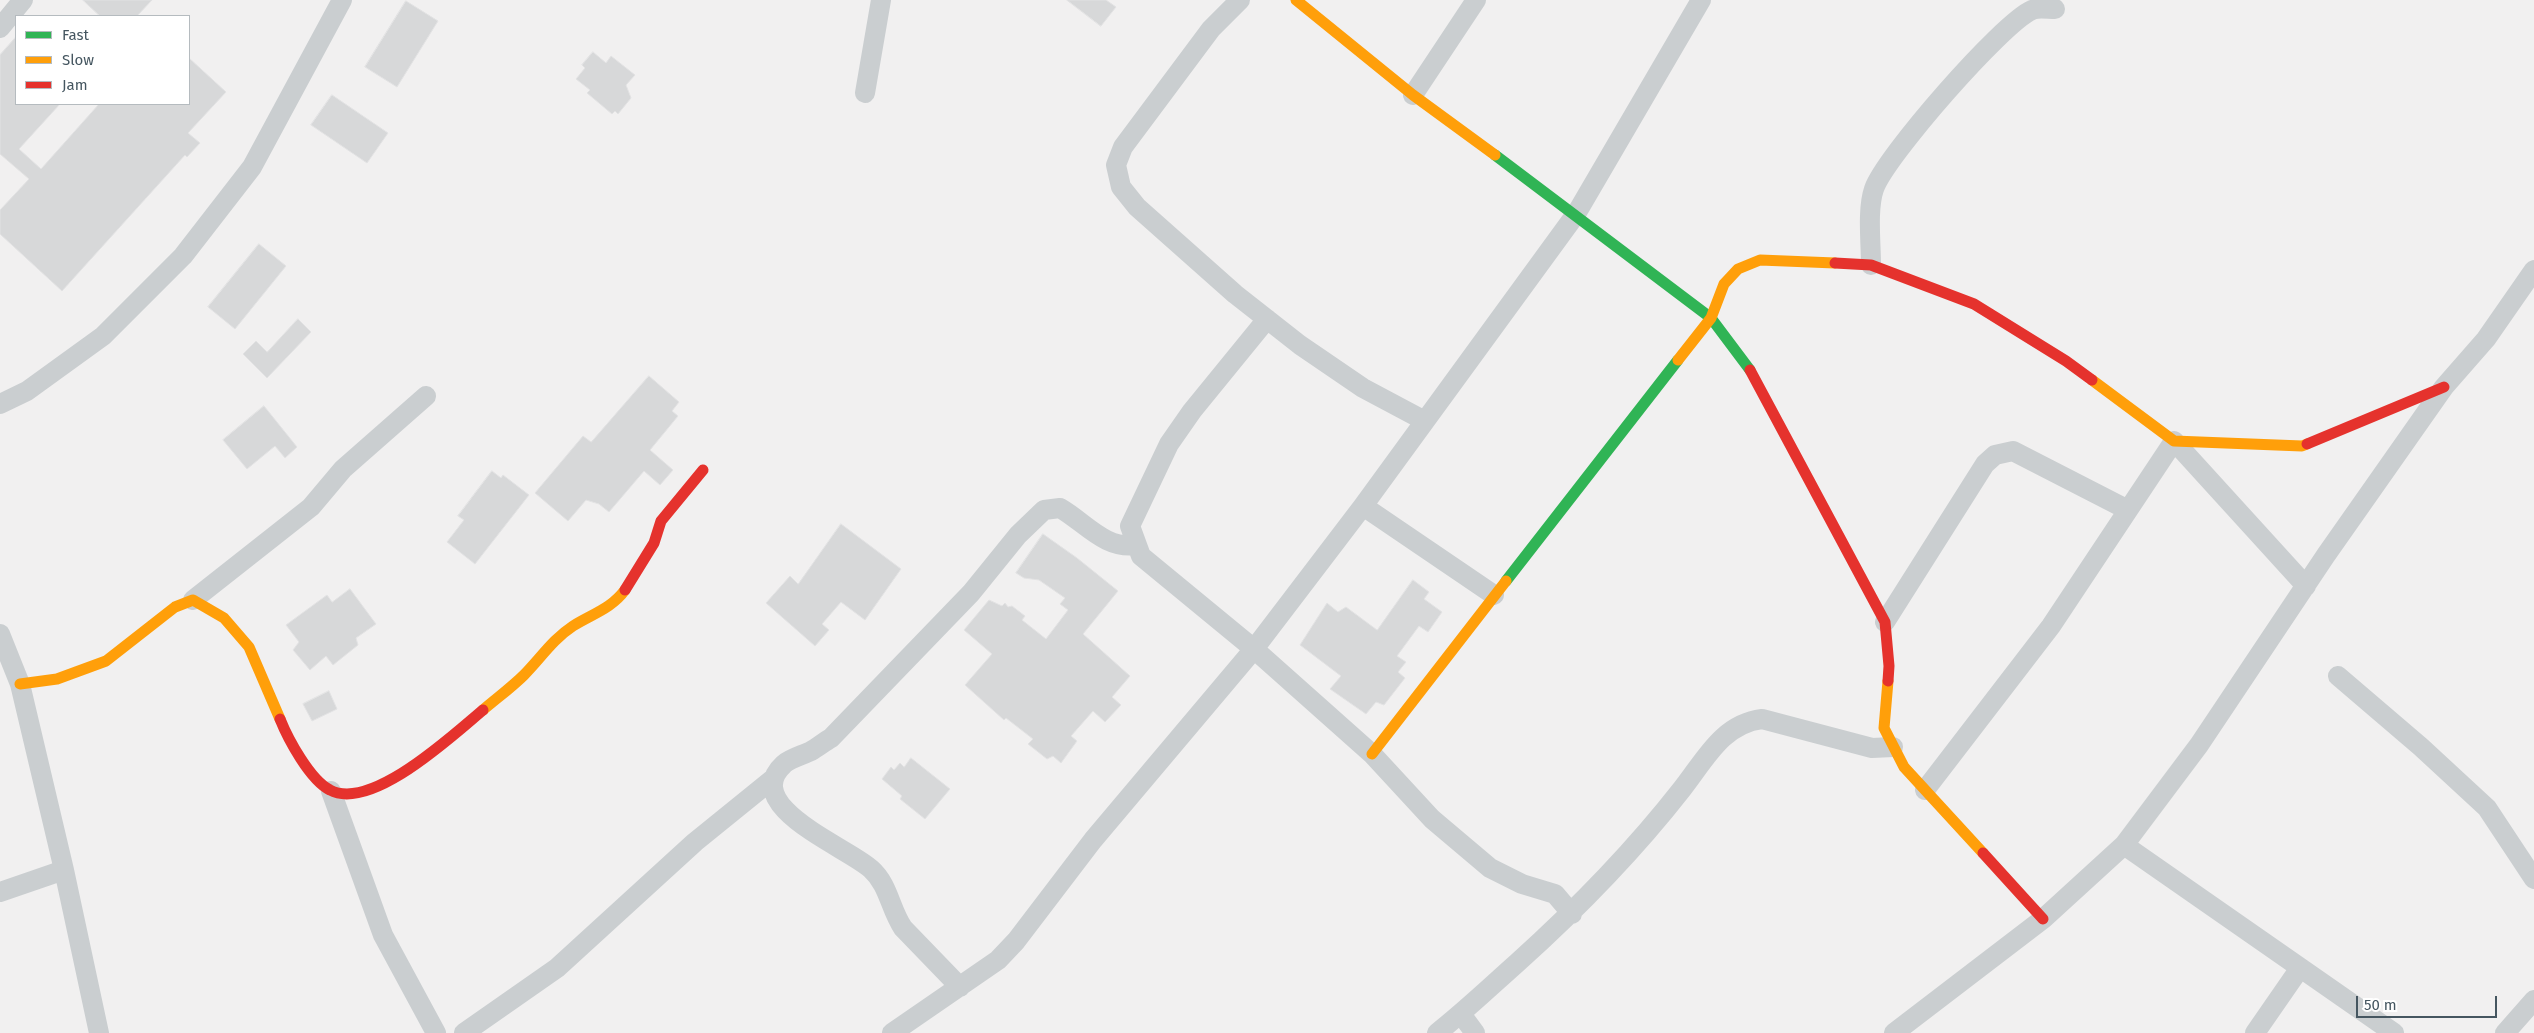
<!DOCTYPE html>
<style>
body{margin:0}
#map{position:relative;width:2534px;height:1033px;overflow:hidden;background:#f1f0f0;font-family:"Fira Sans",sans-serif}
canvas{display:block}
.legend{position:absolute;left:15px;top:15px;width:175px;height:90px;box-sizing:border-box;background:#fff;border:1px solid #b5bbbf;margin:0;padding:6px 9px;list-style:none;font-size:15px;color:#455660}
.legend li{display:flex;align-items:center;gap:10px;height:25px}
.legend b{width:25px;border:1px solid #b5bbbf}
.scale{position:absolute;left:2356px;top:996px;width:141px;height:22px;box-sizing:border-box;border:2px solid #455660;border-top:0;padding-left:6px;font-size:15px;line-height:18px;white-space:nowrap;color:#455660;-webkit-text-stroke:4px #fff;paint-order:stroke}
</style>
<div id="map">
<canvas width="2534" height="1033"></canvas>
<ul class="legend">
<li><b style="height:6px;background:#30b455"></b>Fast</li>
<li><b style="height:6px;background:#ff9f0a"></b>Slow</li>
<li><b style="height:6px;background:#e5322d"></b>Jam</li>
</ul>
<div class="scale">50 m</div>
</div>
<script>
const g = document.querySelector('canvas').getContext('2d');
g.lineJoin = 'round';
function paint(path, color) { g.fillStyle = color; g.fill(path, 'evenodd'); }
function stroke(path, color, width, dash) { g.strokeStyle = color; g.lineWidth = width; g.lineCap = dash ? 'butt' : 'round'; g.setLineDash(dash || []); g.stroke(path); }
const building = new Path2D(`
 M 83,0 L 152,0 L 137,16 L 100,16 Z
 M 1067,0 L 1106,0 L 1116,7 L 1101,26 Z
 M 406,1 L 438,21 L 397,87 L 365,67 Z
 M 16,37 L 16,104 L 60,104 L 19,149 L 41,169 L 99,104 L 189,104 L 189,58 L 226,92 L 188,133 L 200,143 L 187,157 L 185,155 L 62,291 L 0,234 L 0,210 L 29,179 L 0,154 L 0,55 Z
 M 593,52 L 606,63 L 611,56 L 635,75 L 626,85 L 631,98 L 618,114 L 615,111 L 612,114 L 587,93 L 590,90 L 576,79 L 585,68 L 582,65 Z
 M 332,95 L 388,133 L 367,163 L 311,125 Z
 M 259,244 L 286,266 L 235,329 L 208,307 Z
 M 298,319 L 311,332 L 267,378 L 243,354 L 256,341 L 267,352 Z
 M 649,376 L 679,402 L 672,411 L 678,416 L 650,450 L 673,470 L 660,485 L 644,471 L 609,512 L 599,504 L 586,500 L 568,521 L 535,493 L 583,436 L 591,442 Z
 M 264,406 L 297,447 L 285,458 L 275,446 L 247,469 L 223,440 Z
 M 492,471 L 501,478 L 503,475 L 529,495 L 475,564 L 447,542 L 464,520 L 458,516 Z
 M 841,524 L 901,569 L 865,620 L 841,602 L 822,624 L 829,630 L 815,646 L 766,603 L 790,576 L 798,584 Z
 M 1043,534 L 1077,558 L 1118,591 L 1083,634 L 1130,676 L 1112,697 L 1121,705 L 1105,722 L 1093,711 L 1071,736 L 1077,741 L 1061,763 L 1053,756 L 1047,759 L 1028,744 L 1033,739 L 1006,718 L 1004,720 L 965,685 L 992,654 L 964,630 L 989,600 L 1002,606 L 1005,603 L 1008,607 L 1012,606 L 1025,616 L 1022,620 L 1046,639 L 1068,610 L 1060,604 L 1065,598 L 1039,580 L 1024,578 L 1016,573 Z
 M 1413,580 L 1429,592 L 1424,599 L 1442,612 L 1428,632 L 1419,626 L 1397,656 L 1406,662 L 1398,672 L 1405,678 L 1384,705 L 1376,702 L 1366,714 L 1330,689 L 1341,676 L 1300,645 L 1327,603 L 1338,612 L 1346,607 L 1377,630 Z
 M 350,589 L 376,624 L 356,638 L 358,645 L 333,665 L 326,656 L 310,670 L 293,650 L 299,642 L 286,625 L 327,595 L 332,602 Z
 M 329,691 L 337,709 L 312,721 L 303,704 Z
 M 911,758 L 950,789 L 925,819 L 900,799 L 902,796 L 882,779 L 891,767 L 894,770 L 900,763 L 904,767 Z`);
paint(building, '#d7d8d9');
stroke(building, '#e2e2e3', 1);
stroke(new Path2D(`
 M 1240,0 L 1211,29 L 1123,147 L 1116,165 L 1121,187 L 1137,207 L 1235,294 L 1300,345 L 1363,388 L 1425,421
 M 0,28 L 23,0
 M 865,93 L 881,0
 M 1413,95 L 1476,0
 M 1871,265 C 1871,243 1867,209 1874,189 C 1885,157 2002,23 2032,10 C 2038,7 2048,9 2055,9
 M 1267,319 L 1192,411 L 1169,444 L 1130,526 L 1141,556 L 1254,649 L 1372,754 L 1432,819 L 1490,868 L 1522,884 L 1555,894 L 1572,914
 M 0,404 L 27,391 L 103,336 L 183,256 L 252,167 L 342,0
 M 1363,506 L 1494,595
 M 193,600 L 311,507 L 343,469 L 426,396
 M 1885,622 L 1985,464 L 1995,455 L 2013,451 L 2128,510
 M 0,634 L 20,684 L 64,870 L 99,1033
 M 2338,676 L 2421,747 L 2487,808 L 2534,879
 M 1925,790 L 2051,626 L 2174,441 L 2306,586
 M 331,791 L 383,935 L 436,1033
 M 2124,845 L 2394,1033
 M 0,892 L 64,870
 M 960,987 L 903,928 C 890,909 889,885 871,869 C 849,848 738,806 784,764 C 791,758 803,755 811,751 C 818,747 824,742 831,738 L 971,593 L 1018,535 L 1044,510 L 1060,508 C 1086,523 1105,550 1137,545
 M 1461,1014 L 1475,1033
 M 464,1033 L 557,968 L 695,842 L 774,778
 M 892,1033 L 998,960 L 1016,941 L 1093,840 L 1254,649 L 1363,506 L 1576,214 L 1701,0
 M 1437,1033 C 1465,1011 1490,987 1517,963 C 1577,909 1632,853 1682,789 C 1705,760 1722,724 1762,719 L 1872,748 L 1893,747
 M 1894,1033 L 2043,919 L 2124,845 L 2199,745 L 2326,555 L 2444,387 L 2486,339 L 2534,270
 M 2255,1033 L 2300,968
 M 2505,1033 L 2534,1000`), '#caced0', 20);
stroke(new Path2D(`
 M 1495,155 L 1711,318 L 1750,370
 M 1506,581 L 1678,360`), '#30b455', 11);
stroke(new Path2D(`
 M 1296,0 L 1413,95 L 1495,155
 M 1678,360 L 1711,318 L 1724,284 L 1738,269 L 1760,260 L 1835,263
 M 2092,380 L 2174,441 L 2302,446 L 2307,444
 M 1888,681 L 1884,728 L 1904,767 L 1983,853
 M 20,684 L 57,679 L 106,661 L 175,607 L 193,600 L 224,618 L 249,647 L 280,719
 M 483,710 C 497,698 512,687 524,675 C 540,659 553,639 573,626 C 592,614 611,609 625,590
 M 1372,754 L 1506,581`), '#ff9f0a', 11);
stroke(new Path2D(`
 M 1835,263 L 1871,265 L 1974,304 L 2066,361 L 2092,380
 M 1750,370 L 1885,622 L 1889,666 L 1888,681
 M 2307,444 L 2444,387
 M 625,590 L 654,543 L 661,521 L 703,470
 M 280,719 C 288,739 310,780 330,790 C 371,812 453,735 483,710
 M 1983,853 L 2043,919`), '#e5322d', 11);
</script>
